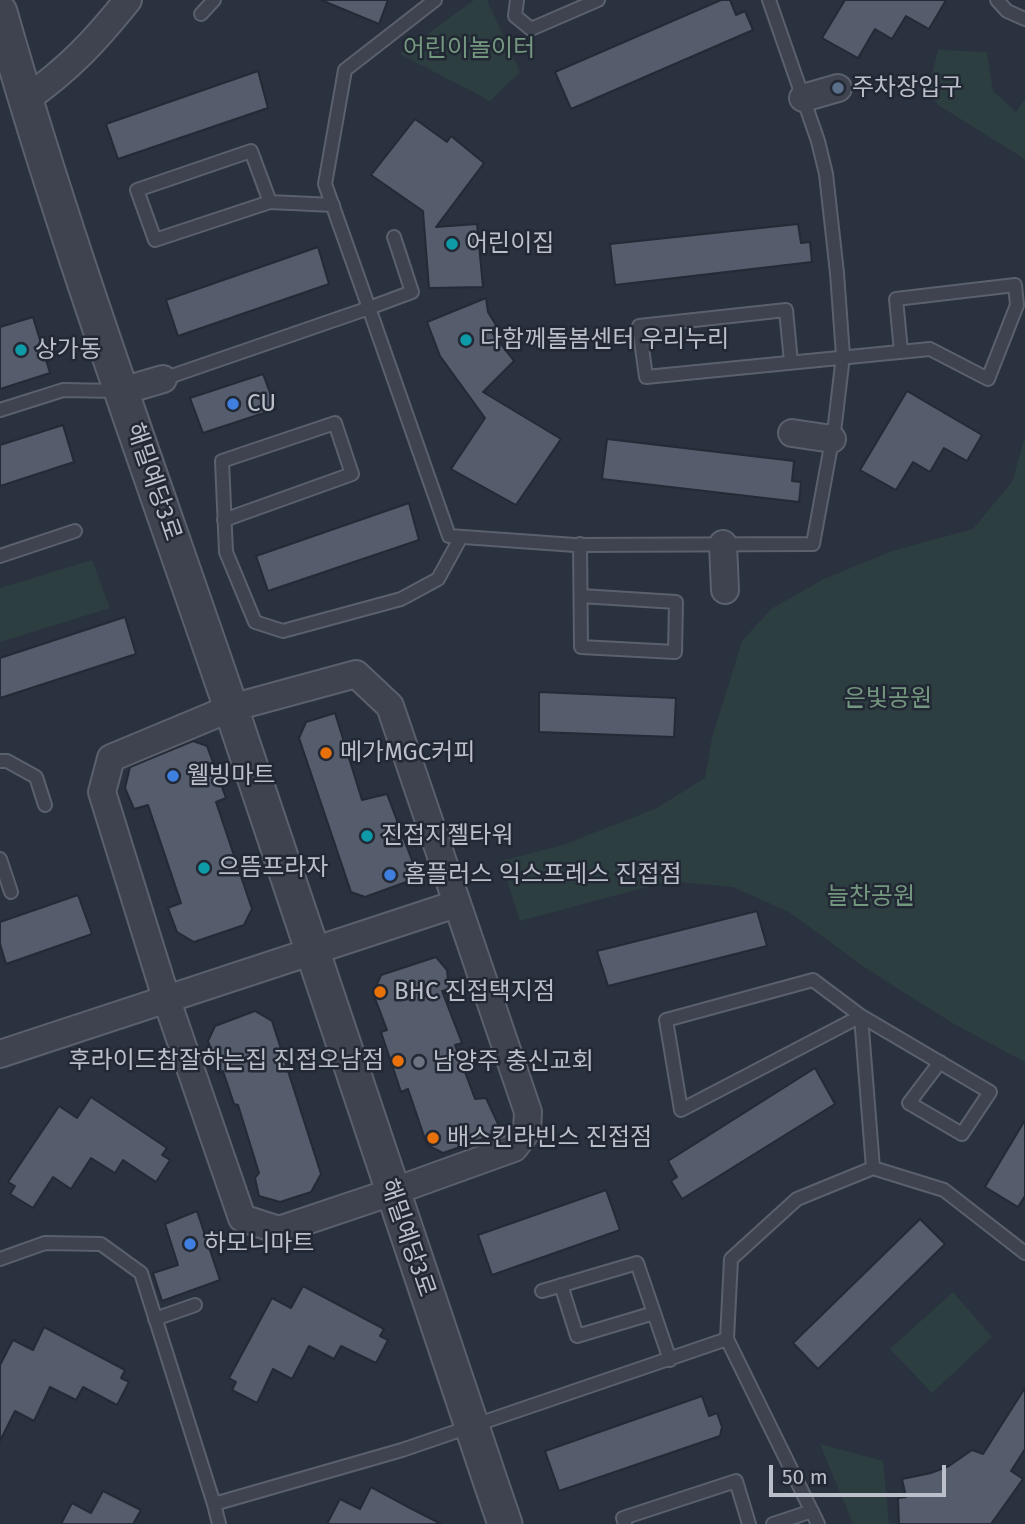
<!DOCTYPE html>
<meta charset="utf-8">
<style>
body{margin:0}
#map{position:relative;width:1025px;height:1524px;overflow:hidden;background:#2a313f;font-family:"Fira Sans",sans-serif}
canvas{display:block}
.scale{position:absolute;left:769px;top:1465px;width:177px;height:32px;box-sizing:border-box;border:4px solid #babfc9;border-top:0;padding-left:9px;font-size:21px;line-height:24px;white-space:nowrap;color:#babfc9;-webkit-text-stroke:5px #222834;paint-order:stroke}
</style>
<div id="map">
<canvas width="1025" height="1524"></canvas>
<div class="scale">50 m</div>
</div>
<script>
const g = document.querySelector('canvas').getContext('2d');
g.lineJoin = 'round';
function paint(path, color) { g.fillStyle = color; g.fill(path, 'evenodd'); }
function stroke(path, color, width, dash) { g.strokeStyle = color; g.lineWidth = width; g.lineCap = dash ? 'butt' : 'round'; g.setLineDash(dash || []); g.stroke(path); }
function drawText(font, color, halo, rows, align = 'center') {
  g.font = font + ' "Fira Sans","Noto Sans KR",sans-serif'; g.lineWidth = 5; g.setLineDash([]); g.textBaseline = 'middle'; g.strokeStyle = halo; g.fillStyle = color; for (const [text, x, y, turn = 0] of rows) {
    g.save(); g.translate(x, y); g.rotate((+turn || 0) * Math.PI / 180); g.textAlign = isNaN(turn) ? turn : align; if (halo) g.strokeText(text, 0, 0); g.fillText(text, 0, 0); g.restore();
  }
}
paint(new Path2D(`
 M 474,0 L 487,0 L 520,72 L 490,101 L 400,54 Z
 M 938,50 L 987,52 L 993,91 L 1016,112 L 1025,99 L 1025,159 L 938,105 L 928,91 Z
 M 1025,437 L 1025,1062 L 954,1024 L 864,967 L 789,912 L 733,887 L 669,881 L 520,921 L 501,861 L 563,845 L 657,808 L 705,778 L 712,738 L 742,641 L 771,609 L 824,579 L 892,551 L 973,529 L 1012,482 Z
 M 92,560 L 110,608 L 0,642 L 0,588 Z
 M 953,1292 L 992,1337 L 932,1393 L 890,1349 Z
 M 820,1444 L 883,1461 L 889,1524 L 853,1524 Z`), '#2d3e41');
const building = new Path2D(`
 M 321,0 L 388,0 L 379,24 Z
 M 721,0 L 730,0 L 736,15 L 745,11 L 753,30 L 571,109 L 555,72 Z
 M 845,0 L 946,0 L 929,29 L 906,16 L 892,39 L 875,29 L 858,58 L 822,38 Z
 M 258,71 L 268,108 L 118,159 L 106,124 Z
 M 415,119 L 447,142 L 451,136 L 484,163 L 436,227 L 477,224 L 483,287 L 429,288 L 423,211 L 371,175 Z
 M 798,224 L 801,243 L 810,242 L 812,262 L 615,285 L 610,244 Z
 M 318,247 L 329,284 L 178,336 L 166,300 Z
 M 486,298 L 488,312 L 499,330 L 493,334 L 514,361 L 483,392 L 561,439 L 516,505 L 451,469 L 485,418 L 440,356 L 427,322 Z
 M 33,317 L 50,373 L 0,389 L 0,327 Z
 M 263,374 L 276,409 L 203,433 L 190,398 Z
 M 907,391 L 982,435 L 967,461 L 944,448 L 930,472 L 913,462 L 896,490 L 860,470 Z
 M 63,425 L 74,462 L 0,486 L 0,445 Z
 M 607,439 L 794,461 L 792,481 L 801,482 L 799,502 L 602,479 Z
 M 409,503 L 419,540 L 268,591 L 256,556 Z
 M 125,617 L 136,654 L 0,698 L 0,658 Z
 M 539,692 L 676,698 L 674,737 L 539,732 Z
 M 335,713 L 362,800 L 387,794 L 416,871 L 409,881 L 365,897 L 351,892 L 299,738 L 306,722 Z
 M 193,741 L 207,746 L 226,798 L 216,802 L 252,909 L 244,925 L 194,942 L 177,932 L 168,908 L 181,903 L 148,805 L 134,809 L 125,788 L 130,767 Z
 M 78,895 L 92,934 L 6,964 L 0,944 L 0,922 Z
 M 757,911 L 767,946 L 608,986 L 597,951 Z
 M 436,957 L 447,970 L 449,990 L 442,991 L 462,1043 L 455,1045 L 475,1099 L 486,1098 L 499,1126 L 497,1134 L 443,1153 L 427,1145 L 408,1089 L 401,1092 L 381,1032 L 387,1030 L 373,993 L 381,975 Z
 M 255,1011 L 272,1021 L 321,1174 L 311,1192 L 280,1202 L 259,1196 L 255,1178 L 259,1173 L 238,1105 L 234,1104 L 223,1071 L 219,1073 L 208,1041 L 215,1026 Z
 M 815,1068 L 835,1104 L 682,1199 L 671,1181 L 677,1177 L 668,1161 Z
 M 91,1097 L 167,1148 L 162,1155 L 170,1160 L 156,1182 L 123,1160 L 115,1173 L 91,1158 L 71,1189 L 53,1177 L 33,1208 L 10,1194 L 15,1186 L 8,1182 L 59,1106 L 77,1118 Z
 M 1025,1120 L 1025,1196 L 1018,1207 L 985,1187 Z
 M 606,1190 L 620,1230 L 492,1275 L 478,1235 Z
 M 197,1211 L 220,1280 L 162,1301 L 153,1273 L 178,1265 L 165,1224 Z
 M 920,1219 L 945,1244 L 818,1369 L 793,1343 Z
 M 303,1286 L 384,1329 L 380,1336 L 388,1340 L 376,1363 L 341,1346 L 334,1359 L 309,1346 L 292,1379 L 273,1369 L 257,1403 L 232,1390 L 236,1382 L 229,1378 L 272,1298 L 291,1308 Z
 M 44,1327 L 125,1370 L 121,1378 L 129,1382 L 117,1405 L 83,1387 L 76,1400 L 50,1387 L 34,1421 L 15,1411 L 0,1441 L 0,1365 L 13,1340 L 33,1350 Z
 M 1025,1388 L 1025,1449 L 1011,1471 L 1023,1479 L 991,1524 L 899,1524 L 898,1498 L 906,1497 L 902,1479 L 931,1473 L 949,1466 L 972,1450 L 983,1454 Z
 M 702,1396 L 709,1416 L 717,1413 L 722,1427 L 720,1436 L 559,1491 L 545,1451 Z
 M 371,1487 L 408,1507 L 441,1524 L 327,1524 L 340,1499 L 360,1509 Z
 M 103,1491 L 141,1510 L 133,1524 L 61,1524 L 72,1503 L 91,1513 Z`);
paint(building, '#555d6c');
stroke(building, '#242a36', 2);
const service = new Path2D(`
 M 517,0 L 515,16 L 531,29 L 598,0
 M 997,0 L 1007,11 L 1025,19
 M 201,14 L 214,0
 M 270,202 L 251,151 L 137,190 L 155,240 L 270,202 L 333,205
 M 394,237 L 412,292 L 369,308 L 325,184 L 345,70 L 435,0
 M 791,362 L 786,310 L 639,326 L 646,377 L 930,349 L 988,379 L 1017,305 L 1015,285 L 896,299 L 901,351
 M 163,379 L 369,308 L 449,536 L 575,545 L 813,544 L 835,424 L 843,356 L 837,273 L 826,174 L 818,141 L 769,0
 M 0,410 L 63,390 L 118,391
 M 224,520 L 352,474 L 335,423 L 222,461 L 226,552 L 255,622 L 283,631 L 401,599 L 438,579 L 461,537
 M 580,544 L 581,647 L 675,652 L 676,602 L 581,596
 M 0,556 L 75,531
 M 0,761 L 7,761 L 36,777 L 45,805
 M 0,859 L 11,892
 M 873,1168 L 861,1016 L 681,1110 L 666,1020 L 813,980 L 861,1016 L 990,1092 L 962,1134 L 909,1103 L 940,1062
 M 0,1259 L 45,1243 L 101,1244 L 141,1273 L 214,1504 L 402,1450 L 727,1339
 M 561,1285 L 577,1336 L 654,1313
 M 542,1291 L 637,1263 L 670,1360
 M 155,1319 L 195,1305
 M 214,1504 L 219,1524
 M 625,1524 L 623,1518 L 736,1481 L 749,1524
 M 773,1524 L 812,1511
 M 818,1524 L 727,1339 L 731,1259 L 797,1199 L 873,1168 L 944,1190 L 1025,1253`);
const minor = new Path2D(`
 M 803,98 L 838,88
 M 25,100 C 70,68 94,42 128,0
 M 122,391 L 163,379
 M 792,433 L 832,439
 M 723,544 L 725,590
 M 356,674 L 390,706 L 528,1112 L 527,1131 L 514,1148 L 392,1192 L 279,1230 L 242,1218 L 166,998 L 102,792 L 111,758 L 231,708 Z
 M 0,1054 L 456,904`);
const tertiary = new Path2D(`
 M 0,12 C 67,248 153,479 232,711 C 325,982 412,1254 505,1524`);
stroke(service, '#5b616c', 16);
stroke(minor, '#5b616c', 30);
stroke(tertiary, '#5b616c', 37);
stroke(service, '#3e434f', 12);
stroke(minor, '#3e434f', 26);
stroke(tertiary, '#3e434f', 33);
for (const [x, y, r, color] of [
 [838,88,7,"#5c6f8a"],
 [452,244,7,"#0f9aa8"],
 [466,340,7,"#0f9aa8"],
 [21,350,7,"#0f9aa8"],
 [233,404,7,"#3f7fe0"],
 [326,753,7,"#e8710a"],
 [173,776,7,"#3f7fe0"],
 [367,836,7,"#0f9aa8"],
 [204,868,7,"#0f9aa8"],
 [390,875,7,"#3f7fe0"],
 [380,992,7,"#e8710a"],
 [398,1061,7,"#e8710a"],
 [419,1062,7,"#6b7280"],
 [433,1138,7,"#e8710a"],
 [190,1244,7,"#3f7fe0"]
]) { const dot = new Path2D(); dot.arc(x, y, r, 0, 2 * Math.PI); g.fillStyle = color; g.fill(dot); stroke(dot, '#222834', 2.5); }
drawText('24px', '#74977f', '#222834', [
 ["어린이놀이터",469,49],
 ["은빛공원",888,699],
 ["늘찬공원",871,897]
]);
drawText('24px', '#babfc9', '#222834', [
 ["주차장입구",852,88],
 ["어린이집",466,244],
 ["다함께돌봄센터 우리누리",480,340],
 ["상가동",35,350],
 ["CU",247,404],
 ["메가MGC커피",340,753],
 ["웰빙마트",187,776],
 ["진접지젤타워",381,836],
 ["으뜸프라자",218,868],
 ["홈플러스 익스프레스 진접점",404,875],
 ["BHC 진접택지점",394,992],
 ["후라이드참잘하는집 진접오남점",384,1061,"right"],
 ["남양주 충신교회",433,1062],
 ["배스킨라빈스 진접점",447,1138],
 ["하모니마트",204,1244]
], 'left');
drawText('24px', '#babfc9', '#222834', [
 ["해밀예당3로",153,482,71],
 ["해밀예당3로",407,1238,71]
]);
</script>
